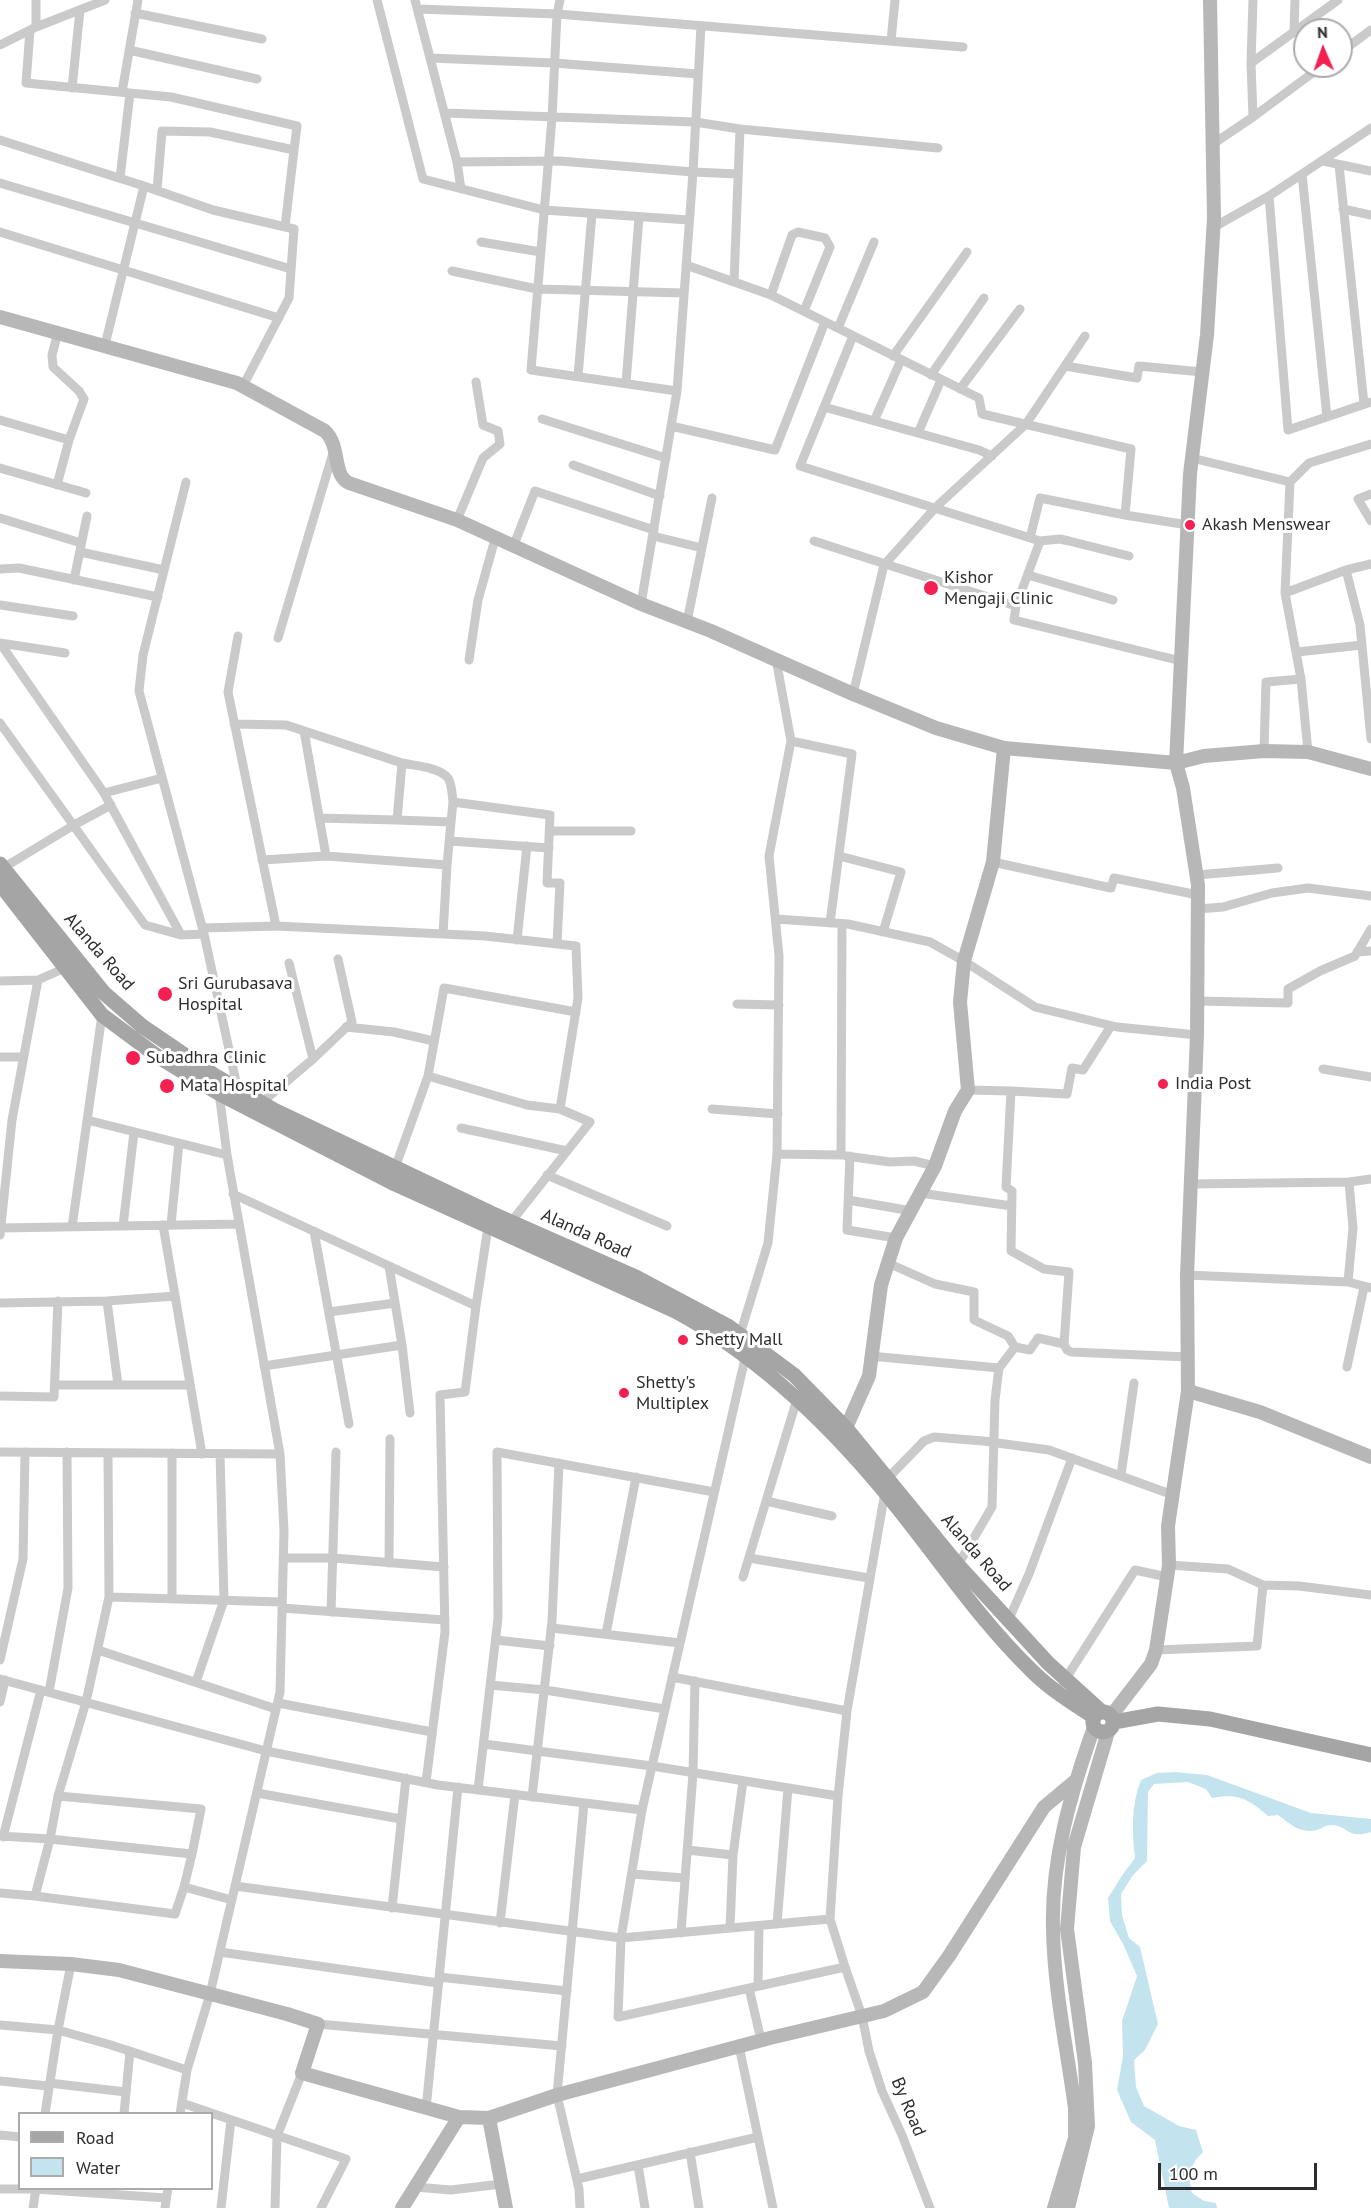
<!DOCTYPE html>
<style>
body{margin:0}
#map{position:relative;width:1371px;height:2208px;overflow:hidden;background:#fff;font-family:"PT Sans",sans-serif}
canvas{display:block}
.legend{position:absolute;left:18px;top:2112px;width:195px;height:78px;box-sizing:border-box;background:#fff;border:2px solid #ababab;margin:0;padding:8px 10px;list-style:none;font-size:18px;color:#2d2d2d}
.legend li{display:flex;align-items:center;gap:12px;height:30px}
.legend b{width:30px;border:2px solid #ababab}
.north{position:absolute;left:1293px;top:18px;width:60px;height:60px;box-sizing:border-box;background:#fff;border:2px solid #ababab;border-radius:50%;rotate:358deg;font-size:16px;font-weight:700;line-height:24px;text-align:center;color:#2d2d2d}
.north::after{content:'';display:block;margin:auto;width:21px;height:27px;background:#f32051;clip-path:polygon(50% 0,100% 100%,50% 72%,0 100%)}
.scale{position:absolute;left:1158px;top:2163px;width:159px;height:27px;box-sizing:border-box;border:3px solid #2d2d2d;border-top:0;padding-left:8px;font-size:18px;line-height:21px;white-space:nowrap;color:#2d2d2d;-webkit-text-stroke:4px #fff;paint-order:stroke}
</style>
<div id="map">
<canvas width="1371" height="2208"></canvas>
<ul class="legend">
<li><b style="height:8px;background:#a5a5a5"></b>Road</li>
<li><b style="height:16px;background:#c3e4ee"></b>Water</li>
</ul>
<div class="north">N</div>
<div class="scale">100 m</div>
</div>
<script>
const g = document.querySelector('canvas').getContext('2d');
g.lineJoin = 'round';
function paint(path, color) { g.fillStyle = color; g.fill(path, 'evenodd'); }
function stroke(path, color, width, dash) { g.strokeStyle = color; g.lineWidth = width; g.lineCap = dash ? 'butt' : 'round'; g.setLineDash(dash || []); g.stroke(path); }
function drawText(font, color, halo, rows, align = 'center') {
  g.font = font + ' "PT Sans",sans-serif'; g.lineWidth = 6; g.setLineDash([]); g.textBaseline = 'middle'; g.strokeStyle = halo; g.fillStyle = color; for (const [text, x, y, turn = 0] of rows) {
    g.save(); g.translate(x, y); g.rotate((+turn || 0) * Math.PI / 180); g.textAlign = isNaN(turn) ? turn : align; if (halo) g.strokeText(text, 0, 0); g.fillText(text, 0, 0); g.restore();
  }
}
paint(new Path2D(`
 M 1175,1772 L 1207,1775 L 1311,1813 L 1371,1819 L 1371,1832 C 1347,1840 1349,1825 1330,1825 C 1325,1825 1322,1829 1317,1830 C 1300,1834 1290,1824 1278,1815 L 1268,1816 C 1248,1799 1239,1793 1212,1798 L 1206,1789 L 1188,1782 L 1154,1784 L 1148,1792 L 1147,1861 L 1133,1875 L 1121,1894 L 1122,1915 L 1129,1938 L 1140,1947 L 1158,2024 L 1145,2050 L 1134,2060 L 1136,2087 L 1144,2106 L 1179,2126 L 1196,2130 L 1203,2152 C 1190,2165 1187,2175 1192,2193 L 1204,2201 L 1216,2203 L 1217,2208 L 1169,2208 L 1155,2140 L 1131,2122 L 1117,2090 L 1123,2056 L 1122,2021 L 1137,1976 L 1124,1946 L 1110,1921 L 1108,1898 L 1121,1877 L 1135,1858 C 1132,1832 1131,1805 1141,1780 L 1157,1773 Z`), '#c3e4ee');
stroke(new Path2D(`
 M 36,0 L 36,27
 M 377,0 L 423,179 L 544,210 L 689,220
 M 415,0 L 457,162 L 560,161 L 693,172 L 677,391 L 641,604
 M 560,0 L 557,14 L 552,118 L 531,370 L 677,391
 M 1253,0 L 1251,63 L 1338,0
 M 418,9 L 557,14 L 963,47
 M 135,13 L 262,39
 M 701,26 L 693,172 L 738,174
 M 30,30 L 26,83 L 171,97 L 297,126 L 294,150
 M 1294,32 L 1295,0
 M 891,41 L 895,0
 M 0,45 L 36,27 L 105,0
 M 129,50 L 257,79
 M 1341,52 L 1371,30
 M 430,58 L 554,63 L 698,74
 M 1251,63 L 1253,117 L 1322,66
 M 72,88 L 80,10
 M 122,92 L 138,0
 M 445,113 L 695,122 L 740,129 L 734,282
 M 740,129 L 938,148
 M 0,140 L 144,186
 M 1213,144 L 1253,117
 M 1323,161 L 1371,171
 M 457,162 L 461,189
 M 1339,165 L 1364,404
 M 1302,174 L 1327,417
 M 120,178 L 130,93
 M 0,183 L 291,269
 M 157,190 L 162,131 L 210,132 L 294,150 L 285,227
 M 1269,196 L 1288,430 L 1371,402
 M 1343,209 L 1371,215
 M 1214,227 L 1269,196 L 1371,128
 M 0,232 L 279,318
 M 481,242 L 541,252
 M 686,265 L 771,295 L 979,398 L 982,414 L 1131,449 L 1125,515 L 1188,525
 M 452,271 L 537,289 L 684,293
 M 771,295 L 792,235 L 798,232 L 825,238 L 830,247 L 804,311
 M 838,328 L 874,242
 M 58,332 L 52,355 L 53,367 L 79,391 L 84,399 L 69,440
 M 853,336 L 800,466 L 1040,541 L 1016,606
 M 105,345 L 144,186 L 213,210 L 294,229 L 289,298 L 243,386
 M 893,356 L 967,252
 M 1065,366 L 1137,378 L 1139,366 L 1202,372
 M 931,375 L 984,298
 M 578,376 L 592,214
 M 626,383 L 639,217
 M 960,389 L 1020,309
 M 824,407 L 979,450 L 992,456
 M 542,419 L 666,458
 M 0,420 L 69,440 L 57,485
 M 874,421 L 901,360
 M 671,426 L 775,450 L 825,322
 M 918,433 L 941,380
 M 1192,458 L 1290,482 L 1285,593 L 1346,570 L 1371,564
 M 573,465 L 660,496
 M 0,468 L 86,493
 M 186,482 L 143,655 L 139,691 L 204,934
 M 1290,482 L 1309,463 L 1371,444
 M 1371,494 L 1358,499 L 1371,521
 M 0,518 L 81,543
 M 457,520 L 483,458 L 500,444 L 498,431 L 483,425 L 476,382
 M 653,536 L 702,548
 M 1030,538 L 1040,498 L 1125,515
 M 814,541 L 1016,606 L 1014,620 L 1181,661
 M 1040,541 L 1060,539 L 1069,541 L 1129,556
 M 513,547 L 535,491 L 654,530
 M 80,552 L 164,570
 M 0,569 L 19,568 L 158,597
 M 1346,570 L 1360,625 L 1371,739
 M 1028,575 L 1113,600
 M 74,580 L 87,516
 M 1285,593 L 1301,679 L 1308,752
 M 0,605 L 73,616
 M 687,622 L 712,498
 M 278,638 L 333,453
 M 0,643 L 104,793 L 181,935 L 204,934 L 238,1091
 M 0,643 L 65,653
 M 1297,652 L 1362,645
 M 469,660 L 478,600 L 495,539
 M 853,694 L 884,565 L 936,507 L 1026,424 L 1085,336
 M 0,723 L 145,925 L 181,935
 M 234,724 L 286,725 L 402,763 L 397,820 L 451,822 L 453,802 L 550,815 L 547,883 L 560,883 L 557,944
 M 304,731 L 326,856 L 447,865 L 451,822
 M 791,741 L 852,754 L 830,923
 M 1264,751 L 1266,682 L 1301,679
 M 402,763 C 415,766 439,767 448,778 C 452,784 452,794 453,802
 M 104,793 L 162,778
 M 319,818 L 397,820
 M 550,831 L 631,831
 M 450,841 L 549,848
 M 839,856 L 901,872 L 883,932
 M 262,860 L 326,856
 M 993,862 L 1111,888 L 1114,878 L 1198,895
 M 3,868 L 74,825 L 111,805
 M 1197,875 L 1278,868
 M 1198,909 L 1223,907 L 1272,893 L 1308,888 L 1371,896
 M 776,919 L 848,924 L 930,942 L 964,961 L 1035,1007 L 1117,1027 L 1197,1035
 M 276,926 L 485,936 L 576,946 L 578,998 L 560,1109 L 590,1122 L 511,1222
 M 203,928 L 276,926 L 228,692 L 238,636
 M 443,934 L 447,865
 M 517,940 L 527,846
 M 1357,952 L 1371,951
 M 289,963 L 313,1059
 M 0,981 L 38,980 L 65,968 L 70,968
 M 1197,1001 L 1288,1003 L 1288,989 L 1320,971 L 1355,956 L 1371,929
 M 737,1004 L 779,1005
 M 346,1027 L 394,1032 L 434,1041
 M 0,1057 L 23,1057
 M 1323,1069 L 1371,1077
 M 428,1076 L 527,1105 L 560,1109
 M 968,1090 L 1011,1091 L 1006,1187 L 1012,1191 L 1011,1251 L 1044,1269 L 1069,1272 L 1064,1344 L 1038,1338 L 1030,1350 L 1015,1347
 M 1011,1091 L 1067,1094 L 1072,1068 L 1083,1070 L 1111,1026
 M 261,1103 L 313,1059 L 352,1022 L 338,959
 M 712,1109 L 778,1114
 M 87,1120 L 227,1155
 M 461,1128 L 567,1151
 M 777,1154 L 841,1155 L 842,924
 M 846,1156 L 890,1162 L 914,1161 L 935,1166
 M 850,1156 L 847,1230 L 896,1238
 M 395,1168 L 428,1076 L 444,988 L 576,1012
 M 547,1175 L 667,1226
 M 1191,1184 L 1349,1182
 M 920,1193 L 1012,1206
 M 233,1194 L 476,1306 L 488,1227
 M 848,1200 L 912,1211
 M 163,1225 L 202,1454
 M 171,1225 L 179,1143
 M 123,1226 L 134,1132
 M 72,1227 L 102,1015
 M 1,1228 L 239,1224
 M 314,1231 L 349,1424
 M 0,1235 L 12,1120 L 38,980
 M 888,1263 L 935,1284 L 974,1292 L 974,1320 L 1008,1336 L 1015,1347 L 999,1368 L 995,1400 L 992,1507 L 958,1565
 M 1187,1275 L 1348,1282 L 1371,1288
 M 1348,1282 L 1353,1228 L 1349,1182 L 1371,1179
 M 107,1301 L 118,1385
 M 0,1303 L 107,1301 L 175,1296
 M 329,1312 L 395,1303
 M 739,1338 L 768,1243 L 777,1154 L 779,956 L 769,856 L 791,741 L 776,659
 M 1064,1344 L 1067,1350 L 1071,1352 L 1188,1357
 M 402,1345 L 410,1413
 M 870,1356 L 999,1368
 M 264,1366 L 402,1345 L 389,1266
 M 1347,1367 L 1364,1287
 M 55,1385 L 190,1385
 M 0,1396 L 54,1397 L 58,1301
 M 0,1452 L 280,1454
 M 172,1453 L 172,1599
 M 1121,1475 L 1134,1383
 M 887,1479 L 924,1441 L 934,1437 L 983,1441 L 1049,1450 L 1173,1495
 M 766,1501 L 832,1516
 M 283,1558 L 333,1558 L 444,1567
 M 749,1558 L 869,1578
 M 389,1563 L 390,1439
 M 1169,1565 L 1228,1569 L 1263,1585 L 1299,1586 L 1371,1595
 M 743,1577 L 797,1399
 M 109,1597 L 282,1602
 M 282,1608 L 445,1620
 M 331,1612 L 336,1452
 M 1009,1619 L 1029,1574 L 1072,1458
 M 552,1628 L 680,1643
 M 606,1634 L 636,1477
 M 496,1640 L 550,1646
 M 98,1650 L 276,1709
 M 1156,1650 L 1257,1646 L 1263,1585
 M 0,1660 L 23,1559 L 25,1452
 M 672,1677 L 847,1711
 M 0,1679 L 266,1751 L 438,1785 L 642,1810 L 621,1938 L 618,2017 L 845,1967 L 862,2016 L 869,2051 L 882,2091 L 902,2135 L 930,2208
 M 196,1682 L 224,1600 L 220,1454
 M 1063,1683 L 1135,1570 L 1167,1577
 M 490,1685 L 545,1690 L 665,1709
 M 49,1692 L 68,1588 L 67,1452
 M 0,1702 L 5,1680
 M 278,1703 L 432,1732
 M 484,1744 L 652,1766 L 838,1796
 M 426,1782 L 445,1632 L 440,1395 L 465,1392 L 476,1306
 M 478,1790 L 498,1618 L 497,1452 L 714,1492
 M 257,1793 L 401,1819
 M 58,1796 L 201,1809 L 192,1854
 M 532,1797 L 552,1621 L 559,1463
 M 642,1810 L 746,1354
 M 0,1836 L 50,1839 L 192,1854 L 184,1887
 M 3,1837 L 41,1690
 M 687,1850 L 733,1855 L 730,1928
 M 733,1855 L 743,1781
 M 632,1874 L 684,1878
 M 235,1886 L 621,1938 L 830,1919 L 838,1796 L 847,1711 L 885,1492
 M 0,1893 L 35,1896 L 50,1839 L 58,1796 L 86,1702 L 109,1597 L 108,1453
 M 35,1896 L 175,1914 L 184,1887 L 232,1900
 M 392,1908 L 406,1778
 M 830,1919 L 845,1967
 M 500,1923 L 515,1794
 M 777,1924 L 788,1788
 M 681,1933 L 693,1773 L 695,1681
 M 220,1952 L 438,1983
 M 439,1977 L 567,1991
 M 758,1986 L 759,1926
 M 749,1988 L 761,2040
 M 318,2024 L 562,2046
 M 0,2025 L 58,2030 L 111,2045 L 187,2070 L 180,2114
 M 739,2046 L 773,2208
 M 187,2070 L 210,1994 L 280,1692 L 284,1531 L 280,1454 L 227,1155 L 219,1092
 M 0,2081 L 48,2086
 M 49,2083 L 126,2092
 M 182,2103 L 346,2159 L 321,2208
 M 426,2109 L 458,1787
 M 45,2114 L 58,2030 L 71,1964
 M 124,2114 L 130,2051
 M 0,2135 L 20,2137
 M 690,2152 L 699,2208
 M 638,2165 L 645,2208
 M 577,2179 L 758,2137
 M 415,2187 L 451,2190 L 501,2184
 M 0,2189 L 35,2189 L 166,2198
 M 33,2208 L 36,2188
 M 165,2208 L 168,2188
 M 221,2208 L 231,2120
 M 275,2208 L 277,2136 L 302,2073
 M 580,2208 L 579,2189 L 557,2095 L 584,1803`), '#cacaca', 9);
stroke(new Path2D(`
 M 0,317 L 237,383 L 325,431 C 341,446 332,475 349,483 L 457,520 L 641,604 L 711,631 L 853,694 L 936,728 L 1004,748 L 1176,763 L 1204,756 L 1264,751 L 1308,752 L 1371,769
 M 1188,1391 L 1260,1412 L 1371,1457
 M 846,1428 L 869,1376 L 881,1285 L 896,1238 L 935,1166 L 955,1111 L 968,1090 L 960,1002 L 964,961 L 993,862 L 1004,748
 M 1111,1716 L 1151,1664 L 1156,1650 L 1169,1565 L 1168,1526 L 1188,1391 L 1187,1275 L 1197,1035 L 1198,885 L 1183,788 L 1176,763 L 1190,474 L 1207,335 L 1214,218 L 1210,0
 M 0,1961 L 71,1964 L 119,1970 L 287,2014 L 318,2024 L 302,2073 L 459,2117 L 489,2118 L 557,2095 L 770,2038 L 884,2011 L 923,1992 L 949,1956 L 1044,1807 L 1075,1781
 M 489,2118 L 506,2208
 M 402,2208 L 459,2117
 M 1054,2208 L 1075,2138 L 1075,2108 C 1067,2049 1054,1989 1053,1929 C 1051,1860 1071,1792 1094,1727
 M 1068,2208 L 1088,2126 L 1085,2063 L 1067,1929 L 1074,1847 L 1108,1732`), '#b7b7b7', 14);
stroke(new Path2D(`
 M 0,864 L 104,993 L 142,1026 L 214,1075 L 274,1110 L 491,1213 L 636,1277 L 728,1326 L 794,1375 L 846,1428 L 958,1565 L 1048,1663 L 1102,1712
 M 0,884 L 102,1015 L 157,1056 L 220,1094 L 395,1184 L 675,1311 C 757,1355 825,1420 884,1491 C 934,1551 976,1617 1032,1671 C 1050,1689 1072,1703 1094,1717
 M1093 1722a10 10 0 1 1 20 0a10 10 0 1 1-20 0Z
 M 1114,1722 L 1158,1714 L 1210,1719 L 1371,1755`), '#a5a5a5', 15);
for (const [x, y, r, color] of [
 [1190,525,6,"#f32051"],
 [931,588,8,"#f32051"],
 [165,994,8,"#f32051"],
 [133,1058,8,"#f32051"],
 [1163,1084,6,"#f32051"],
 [167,1086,8,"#f32051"],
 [683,1340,6,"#f32051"],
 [624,1393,6,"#f32051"]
]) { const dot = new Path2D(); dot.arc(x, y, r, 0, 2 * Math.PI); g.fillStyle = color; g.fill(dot); stroke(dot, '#fff', 2); }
drawText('18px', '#2d2d2d', '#fff', [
 ["Akash Menswear",1202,525],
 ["Kishor",944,578],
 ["Mengaji Clinic",944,599],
 ["Sri Gurubasava",178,984],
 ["Hospital",178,1005],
 ["Subadhra Clinic",146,1058],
 ["India Post",1175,1084],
 ["Mata Hospital",180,1086],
 ["Shetty Mall",695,1340],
 ["Shetty's",636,1383],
 ["Multiplex",636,1404]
], 'left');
drawText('18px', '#2d2d2d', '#fff', [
 ["Alanda Road",99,952,49],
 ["Alanda Road",586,1234,24],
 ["Alanda Road",976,1553,49],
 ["By Road",908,2107,67]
]);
</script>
